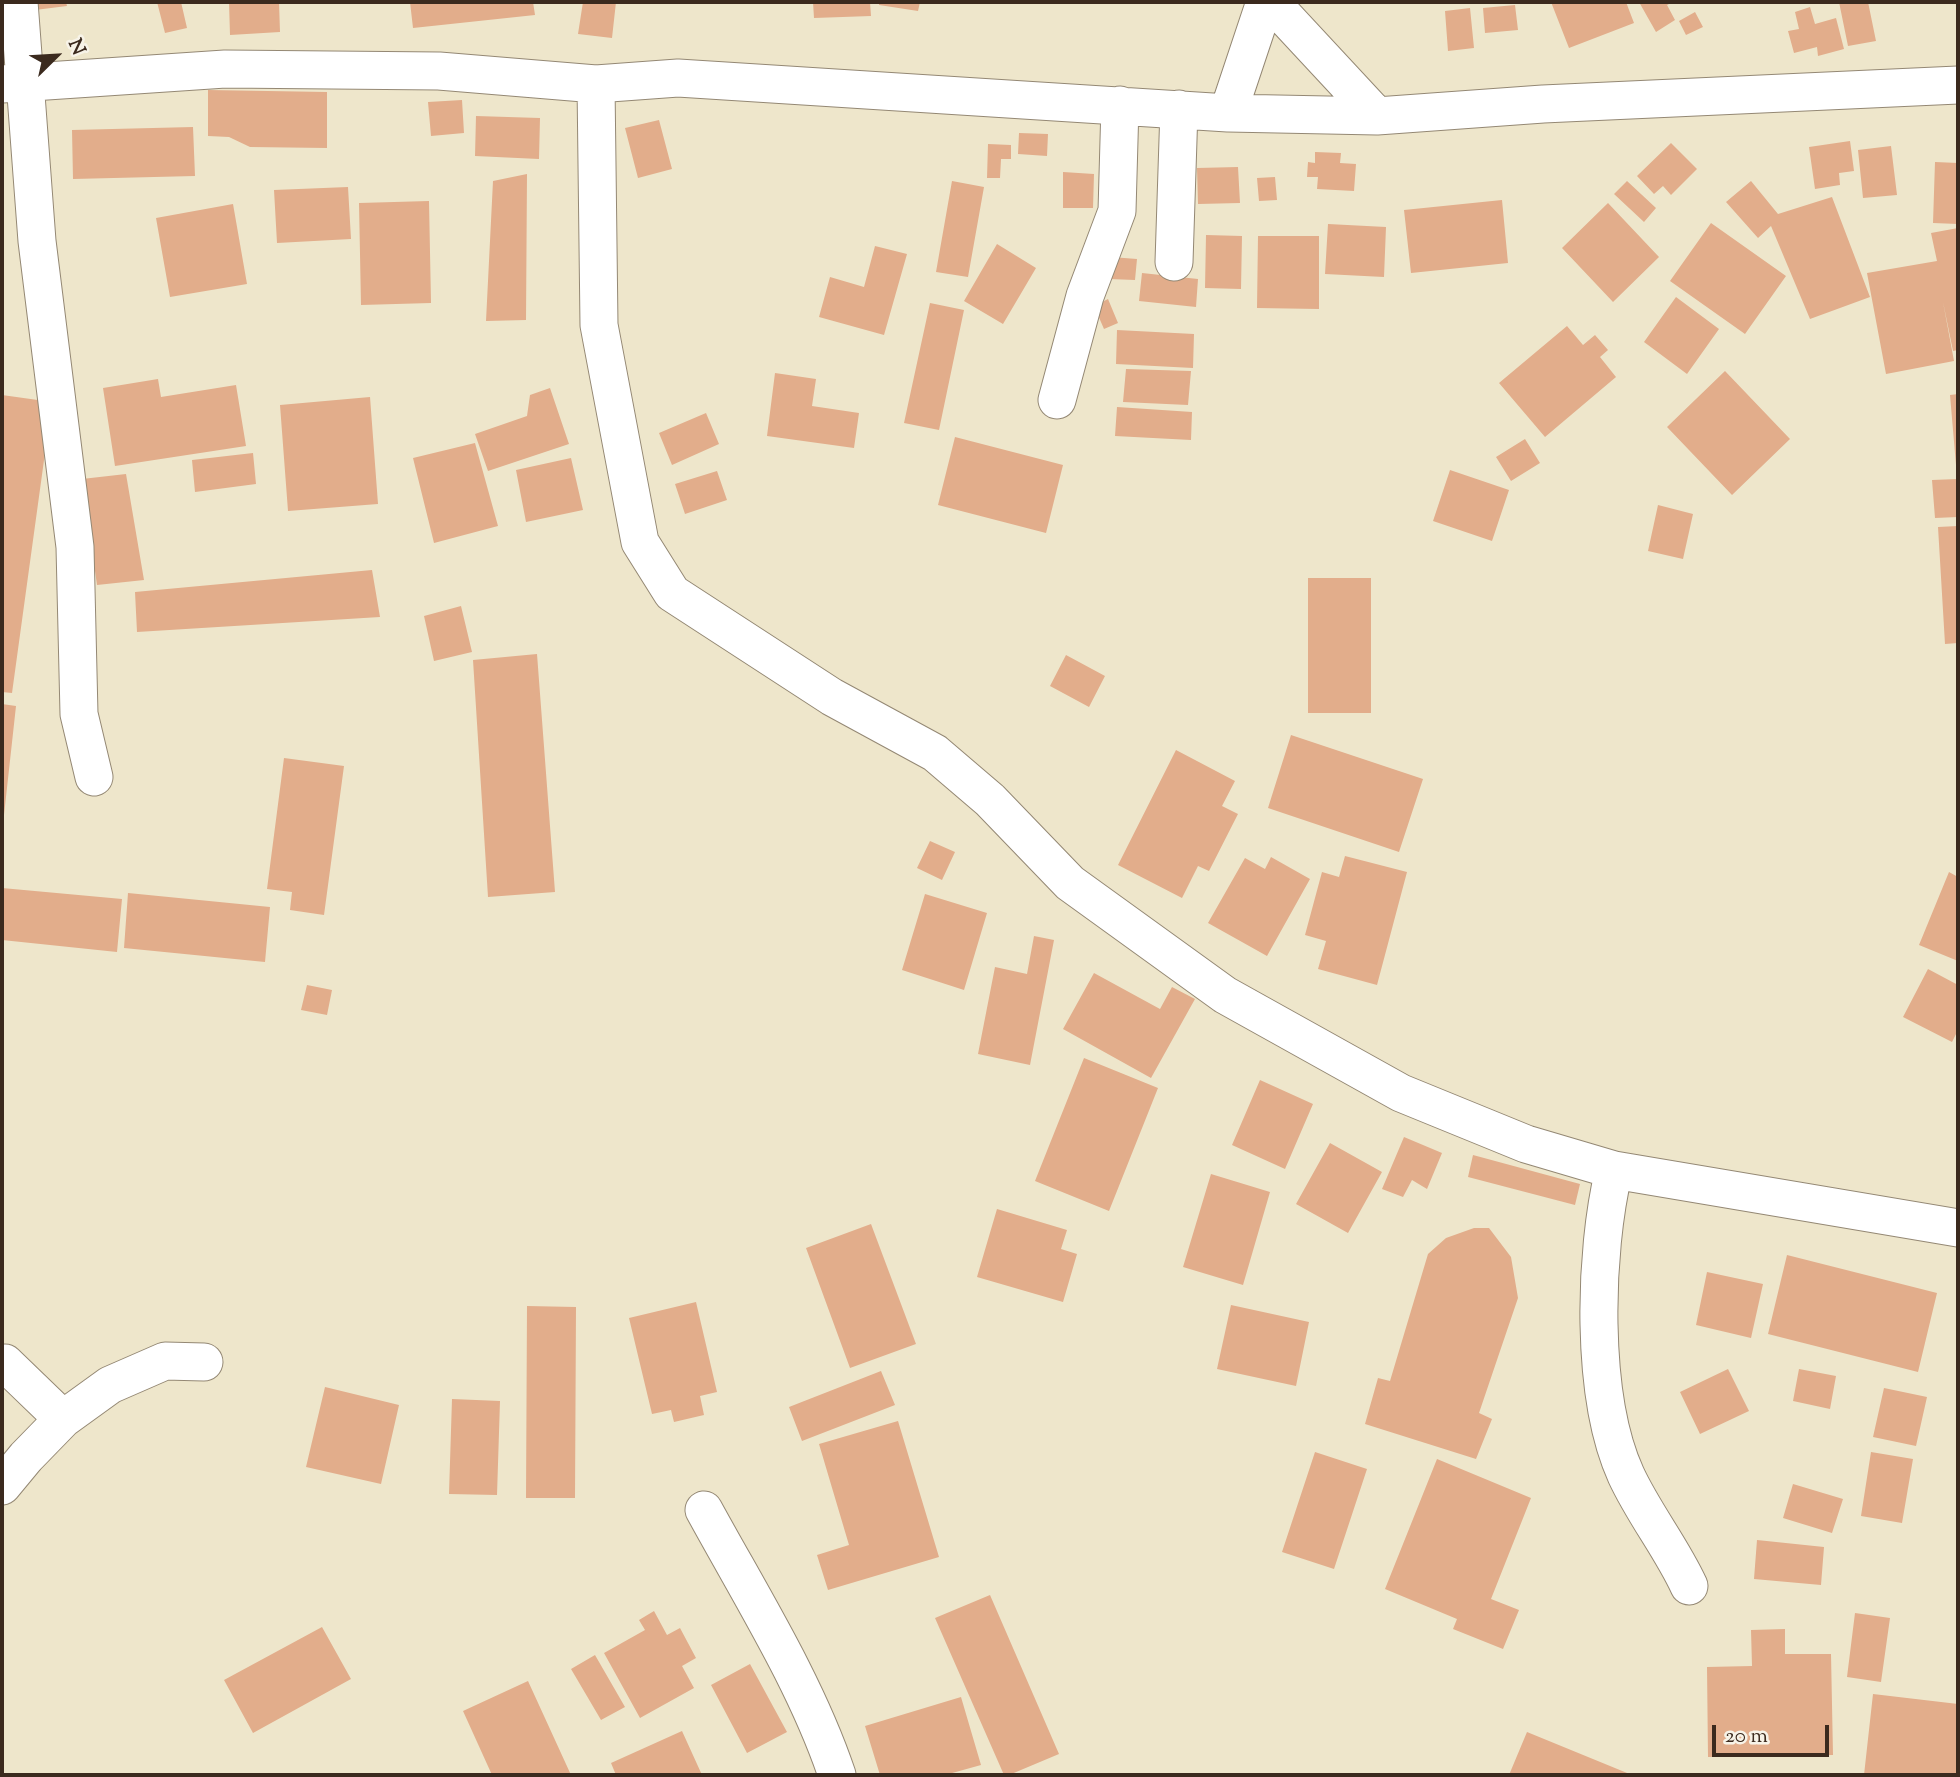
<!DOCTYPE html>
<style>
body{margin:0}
#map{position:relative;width:1960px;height:1777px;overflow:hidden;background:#eee6cb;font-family:"Sorts Mill Goudy",serif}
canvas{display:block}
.frame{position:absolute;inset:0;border:4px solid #3b2a1e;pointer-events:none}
.north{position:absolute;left:21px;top:21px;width:70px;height:70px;-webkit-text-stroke:5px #f7f3e8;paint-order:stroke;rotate:66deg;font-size:19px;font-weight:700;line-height:28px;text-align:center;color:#3b2a1e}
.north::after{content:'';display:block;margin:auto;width:24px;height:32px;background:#3b2a1e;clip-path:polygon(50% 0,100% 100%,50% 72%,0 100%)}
.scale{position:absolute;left:1712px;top:1725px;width:117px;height:32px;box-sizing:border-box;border:4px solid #3b2a1e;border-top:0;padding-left:9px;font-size:21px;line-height:24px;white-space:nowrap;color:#3b2a1e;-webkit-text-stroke:5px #f7f3e8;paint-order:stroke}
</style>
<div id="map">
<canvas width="1960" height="1777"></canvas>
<div class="frame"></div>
<div class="north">N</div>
<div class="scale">20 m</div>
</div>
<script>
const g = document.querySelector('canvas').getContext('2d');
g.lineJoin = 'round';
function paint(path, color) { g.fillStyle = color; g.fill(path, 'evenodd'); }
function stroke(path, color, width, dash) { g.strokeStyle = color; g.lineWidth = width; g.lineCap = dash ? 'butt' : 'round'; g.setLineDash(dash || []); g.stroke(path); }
paint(new Path2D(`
 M 34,2 L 66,2 L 67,6 L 35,10 Z
 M 157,2 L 181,2 L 187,28 L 165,33 Z
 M 229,2 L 279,2 L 280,32 L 230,35 Z
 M 410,2 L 533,2 L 535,15 L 413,28 Z
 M 583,2 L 616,2 L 612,38 L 578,34 Z
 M 813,2 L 870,2 L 871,16 L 814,18 Z
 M 879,2 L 920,2 L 918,11 L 879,5 Z
 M 1551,2 L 1626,2 L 1634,23 L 1569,48 Z
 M 1639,2 L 1673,2 L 1667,5 L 1675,20 L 1656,32 Z
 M 1839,2 L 1868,2 L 1876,41 L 1848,46 Z
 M 1515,5 L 1518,30 L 1485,33 L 1483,8 Z
 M 1810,7 L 1815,24 L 1836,18 L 1844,49 L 1818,56 L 1817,47 L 1794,53 L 1788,31 L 1799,29 L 1795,12 Z
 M 1470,8 L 1474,48 L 1448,51 L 1445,11 Z
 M 1695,12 L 1703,27 L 1686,35 L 1679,21 Z
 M 208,90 L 327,92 L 327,148 L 250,147 L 229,137 L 208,136 Z
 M 462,100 L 464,133 L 431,136 L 428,102 Z
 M 476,116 L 540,118 L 539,159 L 475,156 Z
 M 659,120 L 672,169 L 638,178 L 625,128 Z
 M 193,127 L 195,176 L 73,179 L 72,130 Z
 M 1019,133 L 1048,134 L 1047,156 L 1018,154 Z
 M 1850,141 L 1854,171 L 1839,173 L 1840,185 L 1815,189 L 1809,147 Z
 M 1671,143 L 1697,169 L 1671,195 L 1663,186 L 1654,194 L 1637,176 Z
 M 988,144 L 1011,145 L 1011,159 L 1001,159 L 1000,178 L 987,178 Z
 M 1891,146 L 1897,195 L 1863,198 L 1858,150 Z
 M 1315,152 L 1341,153 L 1340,163 L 1356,164 L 1354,191 L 1317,189 L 1318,177 L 1307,177 L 1308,162 L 1315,163 Z
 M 1935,162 L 1958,163 L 1958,224 L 1933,223 Z
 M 1238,167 L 1240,203 L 1198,204 L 1197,168 Z
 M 1063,172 L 1094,174 L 1093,208 L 1063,208 Z
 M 527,174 L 526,320 L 486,321 L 493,181 Z
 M 1275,177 L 1277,200 L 1259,201 L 1257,178 Z
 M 952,181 L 984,187 L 968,277 L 936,272 Z
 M 1627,181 L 1656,208 L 1644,222 L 1614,194 Z
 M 1751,181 L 1778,214 L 1832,197 L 1870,297 L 1810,319 L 1771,226 L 1758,238 L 1726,202 Z
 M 348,187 L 351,239 L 277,243 L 274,190 Z
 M 1502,200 L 1508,263 L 1411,273 L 1404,210 Z
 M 429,201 L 431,303 L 361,305 L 359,203 Z
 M 1608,203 L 1659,257 L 1613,302 L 1562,248 Z
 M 233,204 L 247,284 L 170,297 L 156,218 Z
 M 1711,223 L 1786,276 L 1745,334 L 1670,281 Z
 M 1328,224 L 1386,227 L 1384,277 L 1325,274 Z
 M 1958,228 L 1958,350 L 1953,351 L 1943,302 L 1954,361 L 1886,374 L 1867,273 L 1937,261 L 1931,233 Z
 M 1206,235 L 1242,236 L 1241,289 L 1205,288 Z
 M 1258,236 L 1319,236 L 1319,309 L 1257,308 Z
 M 997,244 L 1036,268 L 1003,324 L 964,301 Z
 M 875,246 L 907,254 L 884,335 L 819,317 L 830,277 L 864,287 Z
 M 1111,257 L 1137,259 L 1135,280 L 1109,279 Z
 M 1142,273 L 1198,279 L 1196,307 L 1139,301 Z
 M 1676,297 L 1719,329 L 1687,374 L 1644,342 Z
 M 1108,299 L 1118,323 L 1104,329 L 1094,306 Z
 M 930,303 L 964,310 L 939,430 L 904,423 Z
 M 1567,326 L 1583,345 L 1595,335 L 1608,350 L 1600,357 L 1616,377 L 1545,437 L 1499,383 Z
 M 1117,330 L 1194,334 L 1193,368 L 1116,364 Z
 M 1126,369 L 1191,371 L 1188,405 L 1123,402 Z
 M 1725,371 L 1790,439 L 1732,495 L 1667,427 Z
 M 775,373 L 816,379 L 812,406 L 859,413 L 854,448 L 767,436 Z
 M 158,379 L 161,397 L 236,385 L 246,446 L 115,466 L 103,388 Z
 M 550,388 L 569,444 L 488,471 L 475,434 L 527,416 L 530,395 Z
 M 1958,394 L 1958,465 L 1956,465 L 1950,395 Z
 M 2,395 L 52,402 L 12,693 L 2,692 Z
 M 370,397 L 378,504 L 288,511 L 280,405 Z
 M 1117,407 L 1192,412 L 1191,440 L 1115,436 Z
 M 706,413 L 719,444 L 672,465 L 659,433 Z
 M 955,437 L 1063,465 L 1046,533 L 938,505 Z
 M 1525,439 L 1540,463 L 1511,481 L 1496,457 Z
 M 475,443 L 498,526 L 434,543 L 413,458 Z
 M 253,453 L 256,484 L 195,492 L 192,460 Z
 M 571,458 L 583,510 L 526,522 L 516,470 Z
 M 1450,470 L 1509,490 L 1492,541 L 1433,521 Z
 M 717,471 L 727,500 L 685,514 L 675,484 Z
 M 126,474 L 144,580 L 97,585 L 82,479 Z
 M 1958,479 L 1958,517 L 1935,518 L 1932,480 Z
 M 1658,505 L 1693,514 L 1683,559 L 1648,551 Z
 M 1958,526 L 1958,643 L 1945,644 L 1938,527 Z
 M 372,570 L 380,617 L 137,632 L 135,592 Z
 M 1308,578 L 1371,578 L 1371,713 L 1308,713 Z
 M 461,606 L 472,652 L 434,661 L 424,616 Z
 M 537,654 L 555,892 L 488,897 L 473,660 Z
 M 1066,655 L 1105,676 L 1089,707 L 1050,686 Z
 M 2,704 L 16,706 L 4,815 L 2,815 Z
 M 1291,735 L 1423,779 L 1399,852 L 1268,808 Z
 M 1176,750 L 1235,781 L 1222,806 L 1238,814 L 1209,871 L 1198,866 L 1182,898 L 1118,865 Z
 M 284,758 L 344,766 L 324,915 L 290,910 L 292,892 L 267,889 Z
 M 930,841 L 955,852 L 942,880 L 917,868 Z
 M 1345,856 L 1407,872 L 1377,985 L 1318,969 L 1326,941 L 1305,935 L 1322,872 L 1339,877 Z
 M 1271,857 L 1310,879 L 1267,956 L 1208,923 L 1245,858 L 1265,869 Z
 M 1949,872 L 1958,877 L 1958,961 L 1919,945 Z
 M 2,888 L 122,899 L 117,952 L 2,940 Z
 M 128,893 L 270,907 L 265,962 L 124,948 Z
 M 925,894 L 987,913 L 964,990 L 902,970 Z
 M 1034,936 L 1054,940 L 1030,1065 L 978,1054 L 995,967 L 1027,974 Z
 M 1928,969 L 1958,985 L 1958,1030 L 1952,1042 L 1903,1017 Z
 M 1094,973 L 1160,1009 L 1172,987 L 1195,999 L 1151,1078 L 1063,1029 Z
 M 307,985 L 332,990 L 327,1015 L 301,1010 Z
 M 1084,1058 L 1158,1088 L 1109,1211 L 1035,1181 Z
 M 1260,1080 L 1313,1104 L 1285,1169 L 1232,1145 Z
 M 1404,1137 L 1442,1153 L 1427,1189 L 1412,1180 L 1403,1197 L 1382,1189 Z
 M 1330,1143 L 1382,1172 L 1348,1233 L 1296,1204 Z
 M 1473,1155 L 1580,1184 L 1575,1205 L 1468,1177 Z
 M 1211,1174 L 1270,1192 L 1243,1285 L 1183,1267 Z
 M 997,1209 L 1067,1230 L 1061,1249 L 1077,1254 L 1063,1302 L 977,1277 Z
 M 871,1224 L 916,1344 L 850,1368 L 806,1248 Z
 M 1474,1228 L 1489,1228 L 1511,1257 L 1518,1298 L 1479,1413 L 1492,1419 L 1476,1459 L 1365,1424 L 1378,1378 L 1390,1381 L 1428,1254 L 1446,1238 Z
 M 1787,1255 L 1937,1293 L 1918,1372 L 1768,1334 Z
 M 1707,1272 L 1763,1284 L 1751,1338 L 1696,1325 Z
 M 696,1302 L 717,1392 L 700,1396 L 704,1415 L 674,1422 L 671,1410 L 652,1414 L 629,1318 Z
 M 1231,1305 L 1309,1322 L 1296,1386 L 1217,1369 Z
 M 527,1306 L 576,1307 L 575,1498 L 526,1498 Z
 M 1728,1369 L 1749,1411 L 1700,1434 L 1680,1392 Z
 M 1799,1369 L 1836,1376 L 1830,1409 L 1793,1401 Z
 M 881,1371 L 895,1405 L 802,1441 L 789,1407 Z
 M 325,1387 L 399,1405 L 381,1484 L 306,1467 Z
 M 1884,1388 L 1927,1397 L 1916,1446 L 1873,1437 Z
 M 452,1399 L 500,1401 L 497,1495 L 449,1494 Z
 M 898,1421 L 939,1557 L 828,1590 L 817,1555 L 849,1545 L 819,1444 Z
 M 1315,1452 L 1367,1469 L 1334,1569 L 1282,1552 Z
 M 1871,1452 L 1913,1459 L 1902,1523 L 1861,1516 Z
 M 1437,1459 L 1531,1498 L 1491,1599 L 1519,1610 L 1503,1649 L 1453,1629 L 1457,1619 L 1385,1589 Z
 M 1793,1484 L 1843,1499 L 1832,1533 L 1783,1518 Z
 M 1757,1540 L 1824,1547 L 1821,1585 L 1754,1579 Z
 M 990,1595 L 1059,1754 L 1009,1775 L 1004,1775 L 935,1618 Z
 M 654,1611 L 667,1635 L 680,1628 L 696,1658 L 682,1666 L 694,1688 L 640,1718 L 604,1653 L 645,1630 L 639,1620 Z
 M 1855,1613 L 1890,1618 L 1881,1682 L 1847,1677 Z
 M 322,1627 L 351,1679 L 253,1733 L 224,1680 Z
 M 1785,1629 L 1785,1654 L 1831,1654 L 1833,1755 L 1708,1757 L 1707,1667 L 1752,1666 L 1751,1630 Z
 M 595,1655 L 625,1707 L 601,1720 L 571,1669 Z
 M 750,1664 L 787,1732 L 747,1753 L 711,1685 Z
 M 528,1681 L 571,1775 L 492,1775 L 463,1711 Z
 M 1873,1694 L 1958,1704 L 1958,1775 L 1864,1775 Z
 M 961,1697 L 981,1765 L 945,1775 L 880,1775 L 865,1726 Z
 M 682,1731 L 702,1775 L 616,1775 L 611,1763 Z
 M 1527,1732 L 1632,1775 L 1509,1775 Z`), '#e2ad8b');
const minor = new Path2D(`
 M 19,2 L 37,241 L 75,547 L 79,714 L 94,777
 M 1271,2 L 1377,116
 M 2,84 L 225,69 L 439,71 L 596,84 L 678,78 L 1228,113 L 1377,116 L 1543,104 L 1958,85
 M 596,84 L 599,325 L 640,542 L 672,593 L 832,697 L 935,753 L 990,800 L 1070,883 L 1225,995 L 1401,1093 L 1526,1144 L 1614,1170 L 1958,1228
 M 1228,113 L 1265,2
 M 1174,262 L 1179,109
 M 1057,400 L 1085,296 L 1117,211 L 1120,105
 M 1614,1170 C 1594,1253 1590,1396 1626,1475 C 1644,1514 1671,1547 1689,1586
 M 5,1363 L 63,1419
 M 2,1486 L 26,1457 L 63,1419 L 110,1385 L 165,1361 L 204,1362
 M 704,1510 C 751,1596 806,1683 837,1775`);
stroke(minor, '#948874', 39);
stroke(minor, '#fff', 37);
</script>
